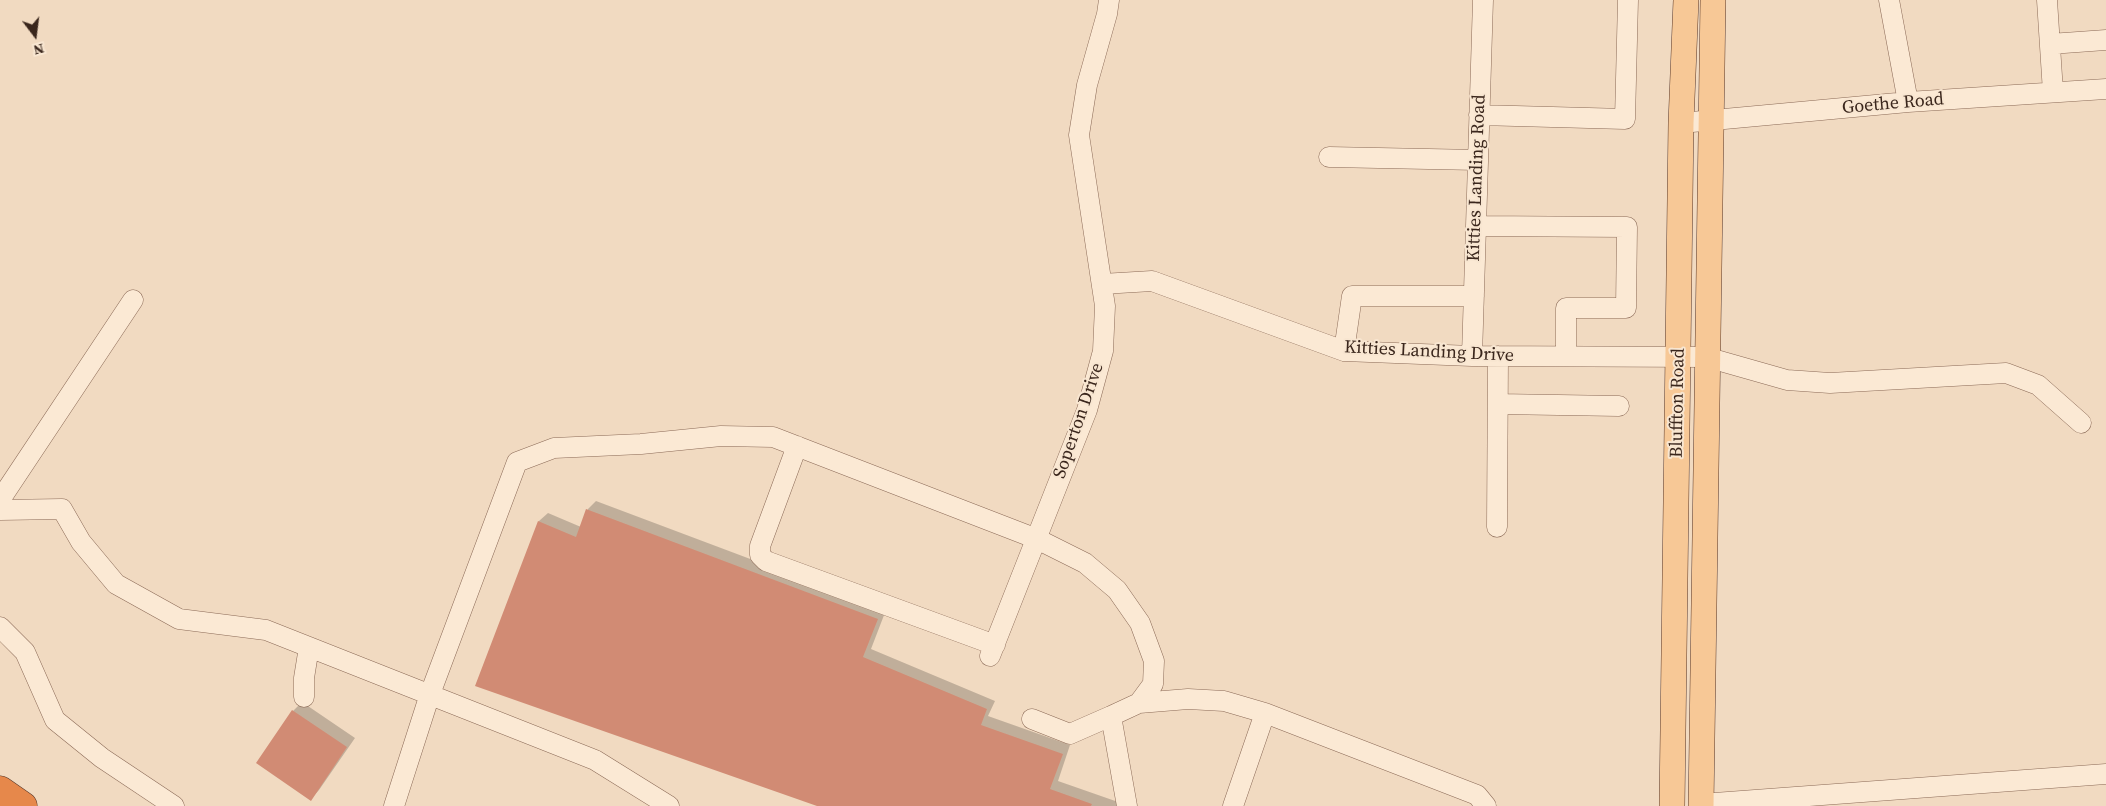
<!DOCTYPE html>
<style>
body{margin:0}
#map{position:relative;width:2106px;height:806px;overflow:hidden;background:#f1dac1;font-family:"Source Serif 4",serif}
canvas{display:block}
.north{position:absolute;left:10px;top:10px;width:50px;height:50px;-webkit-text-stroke:4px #f8e6d1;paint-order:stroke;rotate:165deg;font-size:14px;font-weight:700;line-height:20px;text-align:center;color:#3a261c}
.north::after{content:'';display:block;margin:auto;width:18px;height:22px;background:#3a261c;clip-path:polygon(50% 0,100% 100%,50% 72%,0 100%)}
</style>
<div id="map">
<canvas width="2106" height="806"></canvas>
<div class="north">N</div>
</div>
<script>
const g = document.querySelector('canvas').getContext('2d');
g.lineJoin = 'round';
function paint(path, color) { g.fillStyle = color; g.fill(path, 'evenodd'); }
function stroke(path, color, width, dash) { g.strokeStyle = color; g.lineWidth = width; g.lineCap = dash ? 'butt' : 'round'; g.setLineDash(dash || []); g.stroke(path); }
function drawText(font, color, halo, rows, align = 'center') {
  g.font = font + ' "Source Serif 4",serif'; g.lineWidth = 4; g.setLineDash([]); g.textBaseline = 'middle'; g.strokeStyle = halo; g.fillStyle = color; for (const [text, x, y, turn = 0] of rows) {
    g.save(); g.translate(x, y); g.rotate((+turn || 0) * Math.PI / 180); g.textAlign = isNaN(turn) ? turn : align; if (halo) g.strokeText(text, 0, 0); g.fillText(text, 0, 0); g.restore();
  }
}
paint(new Path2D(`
 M 596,501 L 886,610 L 871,649 L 995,701 L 988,716 L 1070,745 L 1058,781 L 1121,803 L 1120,806 L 821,806 L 476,685 L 539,521 L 548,513 L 581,527 L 588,509 Z
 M 302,702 L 355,738 L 319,790 L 311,799 L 293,711 Z`), '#0003');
paint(new Path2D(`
 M 586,509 L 878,619 L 863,657 L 987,709 L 981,725 L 1063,754 L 1050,789 L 1092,804 L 1091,806 L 817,806 L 475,686 L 538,521 L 576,537 Z
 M 292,710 L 347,747 L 311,801 L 256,763 Z`), '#d18b74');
const minor = new Path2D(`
 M 1889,0 L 1908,102
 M 2047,0 L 2053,92
 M 2050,44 L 2106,40
 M 1479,115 L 1625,119 L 1628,0
 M 1681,123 L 1908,102 L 2106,89
 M 1329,157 L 1478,160
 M 1476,226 L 1627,227 L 1626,308 L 1566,308 L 1566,356
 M 1102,284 L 1152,281 L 1344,351 L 1472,356 L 1706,357 L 1787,380 L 1830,383 L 2006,373 L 2038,385 L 2081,423
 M 1344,351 L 1352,296 L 1474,296
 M 1472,356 L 1483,0
 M 1498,404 L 1619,406
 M 797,446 L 760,546 L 760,555 L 766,561 L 995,645
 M 0,498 L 4,494 L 133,300
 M 0,510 L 62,509 L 81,542 L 116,584 L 179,619 L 266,630 L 595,760 L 669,806
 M 1497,527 L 1498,356
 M 0,627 L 25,652 L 55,720 L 102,758 L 174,806
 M 990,656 L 1087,410 L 1103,351 L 1105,306 L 1079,135 L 1087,85 L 1107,14 L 1109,0
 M 304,697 L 304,678 L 309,647
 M 1139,703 L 1188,699 L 1224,701 L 1265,713 L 1477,795 L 1486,806
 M 1032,719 L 1070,734 L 1111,716
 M 1701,804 L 2106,774
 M 394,806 L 430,694 L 517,462 L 554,448 L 641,444 L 721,436 L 773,437 L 1037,539 L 1085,563 L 1117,590 L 1140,623 L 1154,661 L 1153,684 L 1139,703 L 1111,716 L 1127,806
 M 1233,806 L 1265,713`);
const major = new Path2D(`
 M 1672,806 L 1681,123 L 1686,0
 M 1701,806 L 1713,0`);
const highway = new Path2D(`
 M 0,790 L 23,806`);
stroke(minor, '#8b6a57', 21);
stroke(major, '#59392c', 26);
stroke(highway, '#59392c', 29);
stroke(minor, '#fbe9d4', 20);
stroke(major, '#f7c896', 25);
stroke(highway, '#e6884b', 28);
drawText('18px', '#3a261c', '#f8e6d1', [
 ["Goethe Road",1893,104,-5],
 ["Kitties Landing Road",1477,178,-88],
 ["Kitties Landing Drive",1429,352,3],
 ["Bluffton Road",1678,403,-89],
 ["Soperton Drive",1079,421,-71]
]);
</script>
